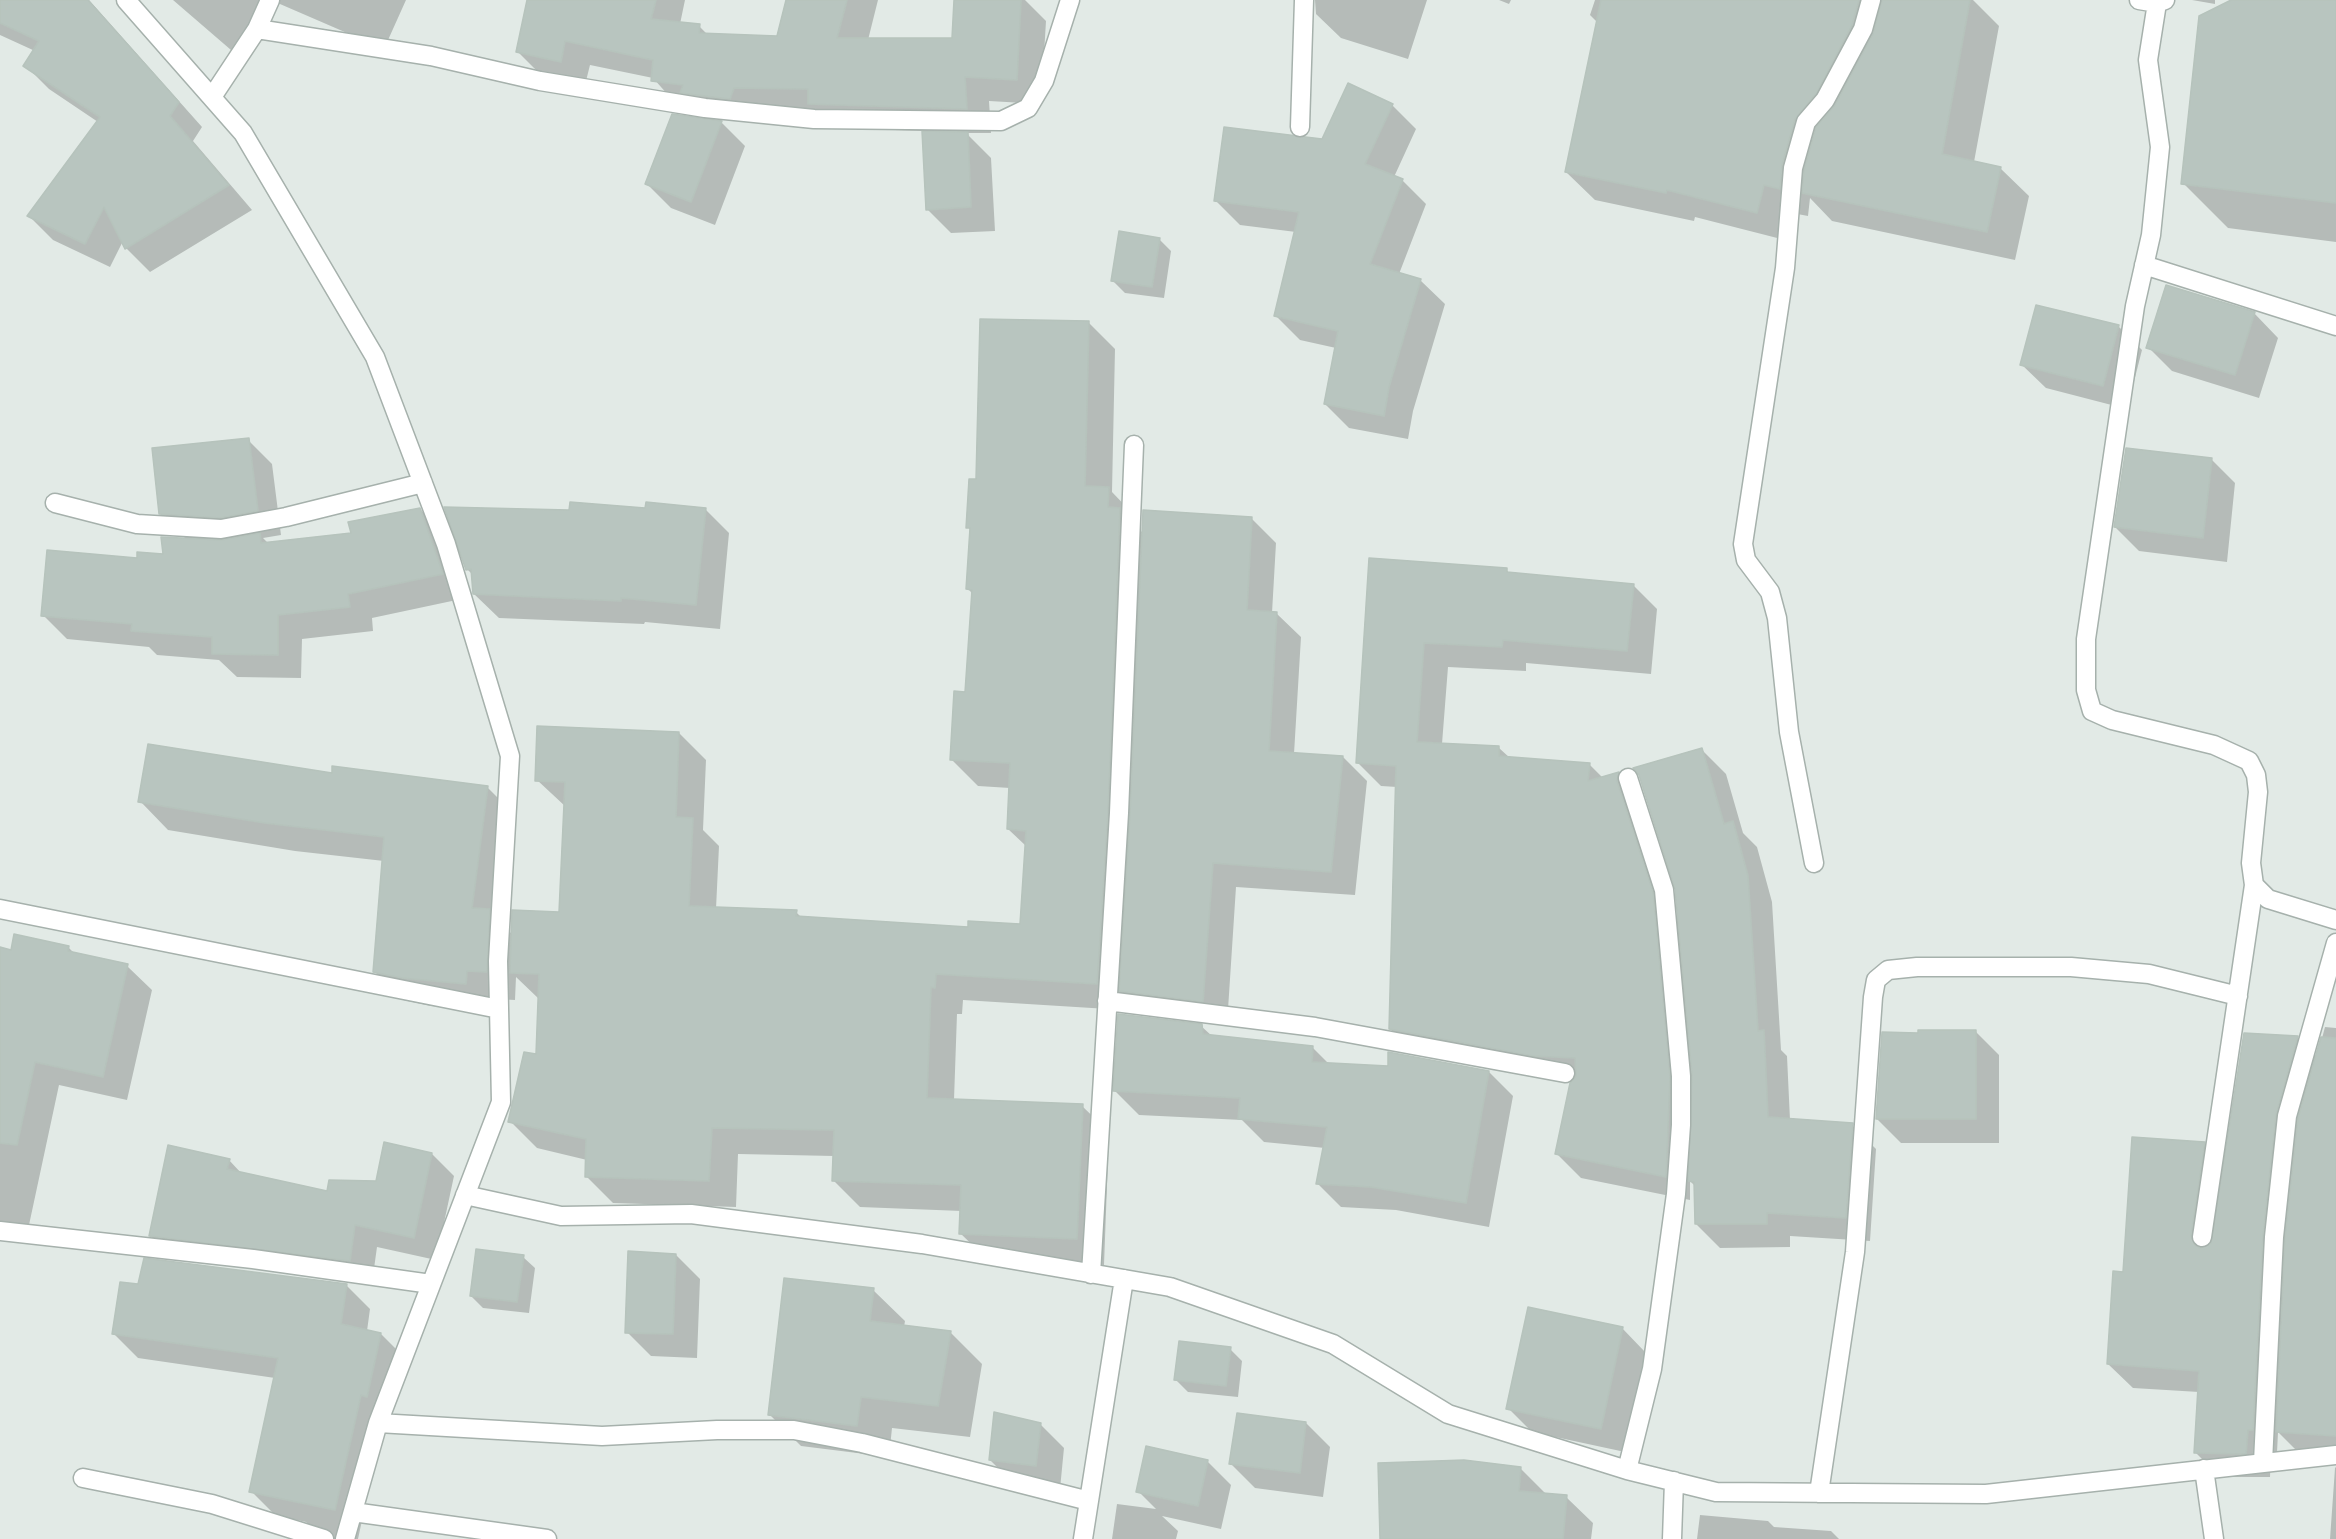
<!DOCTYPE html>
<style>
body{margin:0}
canvas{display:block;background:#e2eae6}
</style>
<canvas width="2336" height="1539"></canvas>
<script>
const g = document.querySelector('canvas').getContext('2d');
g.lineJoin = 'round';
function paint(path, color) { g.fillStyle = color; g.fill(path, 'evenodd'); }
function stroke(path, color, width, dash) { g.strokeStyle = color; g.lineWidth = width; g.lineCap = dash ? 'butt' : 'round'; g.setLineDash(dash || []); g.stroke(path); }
paint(new Path2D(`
 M 0,0 L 89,0 L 202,127 L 193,141 L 252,210 L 150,272 L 126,248 L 123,241 L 110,267 L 53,240 L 29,216 L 98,122 L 49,89 L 25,65 L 35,51 L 0,35 Z
 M 173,0 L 406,0 L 384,49 L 273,1 L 231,50 Z
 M 529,0 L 685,0 L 680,24 L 699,26 L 708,35 L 778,37 L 788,0 L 878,0 L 868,40 L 953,40 L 956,0 L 1025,0 L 1046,21 L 1041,104 L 989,101 L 991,133 L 966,133 L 991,158 L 995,231 L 951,233 L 927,209 L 923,131 L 834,128 L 759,112 L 755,123 L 706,117 L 677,105 L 653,78 L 590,65 L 585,85 L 542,76 L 517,51 Z
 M 1315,0 L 1427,0 L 1408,59 L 1341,38 L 1316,14 Z
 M 1499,0 L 1511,0 L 1509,4 Z
 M 1595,0 L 1973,0 L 1999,26 L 1974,162 L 2000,168 L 2029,196 L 2015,260 L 1832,221 L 1810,198 L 1808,216 L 1792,213 L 1785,240 L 1695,217 L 1694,221 L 1595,200 L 1566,172 L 1598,23 L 1590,15 Z
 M 2192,0 L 2215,0 L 2215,4 Z
 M 2234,0 L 2336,0 L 2336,242 L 2228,228 L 2183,183 Z
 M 1392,105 L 1416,129 L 1394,177 L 1402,180 L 1426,204 L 1399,274 L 1420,280 L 1445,304 L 1413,411 L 1408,439 L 1349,428 L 1325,404 L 1336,348 L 1300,340 L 1276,316 L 1296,232 L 1240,225 L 1216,201 Z
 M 721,122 L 745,146 L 715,225 L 671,208 L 647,184 Z
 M 1159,239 L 1171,251 L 1164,298 L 1125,293 L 1113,281 Z
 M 2254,313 L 2278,338 L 2259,398 L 2172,371 L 2148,347 Z
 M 1088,322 L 1115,349 L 1112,492 L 1135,516 L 1135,525 L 1143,533 L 1252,519 L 1276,543 L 1272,613 L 1276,613 L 1301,637 L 1294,754 L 1343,757 L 1367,781 L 1355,895 L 1236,887 L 1227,1025 L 1124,1010 L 963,1000 L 962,1014 L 957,1014 L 954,1100 L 1082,1106 L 1109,1132 L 1104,1265 L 988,1260 L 961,1234 L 962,1211 L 860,1207 L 833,1180 L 834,1156 L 738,1154 L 736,1207 L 613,1203 L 586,1176 L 587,1160 L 537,1148 L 510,1121 L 537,1056 L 539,999 L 516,977 L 515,1000 L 495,999 L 494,1011 L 431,1006 L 403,1000 L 375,972 L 384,861 L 295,851 L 168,830 L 140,801 L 333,775 L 487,787 L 515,815 L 501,923 L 512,934 L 561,913 L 566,807 L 537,780 L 679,733 L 706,760 L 703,830 L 719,846 L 716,909 L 796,912 L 802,918 L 969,929 L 1021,926 L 1026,846 L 1008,829 L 1010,788 L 978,786 L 951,759 L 967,693 L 974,595 L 968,589 L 971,530 L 968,527 L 978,481 Z
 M 2118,326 L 2142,350 L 2127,409 L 2046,388 L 2021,364 Z
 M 248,440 L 272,464 L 281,535 L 263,538 L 268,543 L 352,535 L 420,509 L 444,533 L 466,598 L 372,618 L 373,631 L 302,639 L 301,678 L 237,677 L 219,660 L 157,655 L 149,647 L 67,639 L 43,615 L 138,559 L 165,556 L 187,540 L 160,513 Z
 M 2211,459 L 2235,483 L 2227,562 L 2139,551 L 2115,527 Z
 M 705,509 L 729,533 L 720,629 L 645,622 L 644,624 L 499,618 L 474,594 L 473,575 L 467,569 L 571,511 Z
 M 1371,559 L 1506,570 L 1511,574 L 1633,585 L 1657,609 L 1651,674 L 1526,663 L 1526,671 L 1448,667 L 1442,744 L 1499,748 L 1510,758 L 1589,764 L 1603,778 L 1618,774 L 1642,798 L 1641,807 L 1679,924 L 1702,750 L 1726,774 L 1743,833 L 1757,847 L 1772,902 L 1781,1050 L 1787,1056 L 1790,1120 L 1852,1125 L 1876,1149 L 1870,1241 L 1790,1236 L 1790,1247 L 1720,1248 L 1696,1224 L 1696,1187 L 1690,1181 L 1690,1200 L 1581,1178 L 1557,1154 L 1574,1080 L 1415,1053 L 1390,1029 L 1397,787 L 1381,786 L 1357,762 Z
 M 68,947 L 75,954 L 127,966 L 152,990 L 127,1100 L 59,1085 L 26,1239 L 0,1233 L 0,949 L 12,951 Z
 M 1201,1026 L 1212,1036 L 1312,1047 L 1329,1064 L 1489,1072 L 1513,1096 L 1489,1227 L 1396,1210 L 1341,1207 L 1317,1183 L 1325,1148 L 1264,1142 L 1242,1120 L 1139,1115 L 1115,1091 Z
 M 2325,1027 L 2336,1028 L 2336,1458 L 2301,1455 L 2278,1432 L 2277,1453 L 2271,1453 L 2270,1477 L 2220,1477 L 2196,1453 L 2199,1392 L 2133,1388 L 2108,1364 L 2125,1274 L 2204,1143 L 2226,1165 L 2297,1037 L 2317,1057 Z
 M 1975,1031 L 1999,1055 L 1999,1143 L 1901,1143 L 1877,1119 L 1883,1034 Z
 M 432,1154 L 454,1176 L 436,1260 L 377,1247 L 372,1283 L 172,1258 L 150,1236 L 229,1160 L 242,1174 L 328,1193 L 377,1183 Z
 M 676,1255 L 700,1279 L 697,1358 L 651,1356 L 627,1332 Z
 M 523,1257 L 535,1268 L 529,1313 L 483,1308 L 471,1296 Z
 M 346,1285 L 370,1309 L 367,1331 L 381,1334 L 405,1358 L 391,1420 L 384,1418 L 358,1539 L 322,1539 L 306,1522 L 275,1515 L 251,1491 L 275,1378 L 138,1358 L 114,1334 L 140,1286 Z
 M 873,1290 L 905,1321 L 904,1327 L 950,1332 L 982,1364 L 970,1437 L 892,1428 L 889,1457 L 801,1446 L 770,1415 Z
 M 1622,1328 L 1646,1353 L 1625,1452 L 1532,1432 L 1508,1408 Z
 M 1230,1349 L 1242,1361 L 1238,1397 L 1188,1392 L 1176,1380 Z
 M 1306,1423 L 1330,1447 L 1323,1497 L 1255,1488 L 1231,1464 Z
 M 1040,1424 L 1064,1448 L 1060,1489 L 1014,1484 L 990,1460 Z
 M 1207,1461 L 1231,1485 L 1221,1529 L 1162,1516 L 1178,1531 L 1176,1539 L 1112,1539 L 1117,1504 L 1156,1509 L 1138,1491 Z
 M 2336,1467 L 2336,1539 L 2330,1539 L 2335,1468 Z
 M 1520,1468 L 1547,1495 L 1566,1497 L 1593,1523 L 1591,1539 L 1381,1539 Z
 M 1700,1515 L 1768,1521 L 1774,1527 L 1831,1531 L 1839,1539 L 1697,1539 Z`), '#0003');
const building = new Path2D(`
 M 0,0 L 88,0 L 179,102 L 170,116 L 229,185 L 125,249 L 104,207 L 85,244 L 27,216 L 100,117 L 23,66 L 39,41 L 0,23 Z
 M 527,0 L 656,0 L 651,19 L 700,24 L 699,33 L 777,36 L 786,0 L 847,0 L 837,38 L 952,38 L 954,0 L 1021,0 L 1017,80 L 965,77 L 967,109 L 808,104 L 808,89 L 734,88 L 730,99 L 680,93 L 683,85 L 651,81 L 653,60 L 565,41 L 561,62 L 516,52 Z
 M 1601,0 L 1859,0 L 1852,25 L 1816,94 L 1795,119 L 1782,165 L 1780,189 L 1764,185 L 1757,213 L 1667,190 L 1666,193 L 1565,172 Z
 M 1882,0 L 1970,0 L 1942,154 L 2001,167 L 1987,232 L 1802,193 L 1804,170 L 1816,127 L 1835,105 L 1873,34 Z
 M 2231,0 L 2336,0 L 2336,203 L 2181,184 L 2199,16 Z
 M 1348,83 L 1393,104 L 1365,164 L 1403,179 L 1370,264 L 1421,279 L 1389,387 L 1384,416 L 1324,404 L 1338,331 L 1274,316 L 1299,212 L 1214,201 L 1224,127 L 1322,139 Z
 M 672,114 L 722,121 L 691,202 L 645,184 Z
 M 922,131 L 968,132 L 971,207 L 926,210 Z
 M 1119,231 L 1160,238 L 1152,287 L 1111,281 Z
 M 2166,285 L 2255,312 L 2235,375 L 2146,348 Z
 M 2036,305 L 2119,325 L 2103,386 L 2020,365 Z
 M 980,319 L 1089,321 L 1085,486 L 1109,487 L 1108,507 L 1120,508 L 1108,812 L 1097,984 L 936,974 L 935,988 L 931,987 L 927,1098 L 1083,1104 L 1077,1239 L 959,1234 L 961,1185 L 832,1181 L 834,1130 L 712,1128 L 709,1181 L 585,1177 L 586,1139 L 508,1122 L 524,1052 L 536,1054 L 539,974 L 510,973 L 512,910 L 559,912 L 565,782 L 535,781 L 537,726 L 679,732 L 676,817 L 693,818 L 689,906 L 797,910 L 796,916 L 968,927 L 968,921 L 1020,924 L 1026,831 L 1007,829 L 1010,763 L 950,760 L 954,691 L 965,692 L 972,590 L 966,589 L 970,528 L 966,528 L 969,479 L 976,479 Z
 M 249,438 L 258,511 L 220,518 L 159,514 L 152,448 Z
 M 2126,448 L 2212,458 L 2203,538 L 2114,527 Z
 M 570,502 L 645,508 L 646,502 L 706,508 L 696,605 L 621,598 L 621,601 L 473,594 L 471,569 L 466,570 L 444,507 L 569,510 Z
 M 420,508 L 443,574 L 348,594 L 350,607 L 278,615 L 278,655 L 212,654 L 212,637 L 131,631 L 132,624 L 41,616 L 47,550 L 137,558 L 137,552 L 163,554 L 161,537 L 221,540 L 260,533 L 261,543 L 351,533 L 348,522 Z
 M 1143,510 L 1252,517 L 1247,610 L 1277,612 L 1269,751 L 1343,756 L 1331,872 L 1213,863 L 1203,1002 L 1119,991 L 1130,814 Z
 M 1369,558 L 1507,568 L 1507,572 L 1634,584 L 1627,651 L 1503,640 L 1502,647 L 1424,643 L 1417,742 L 1499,746 L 1499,756 L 1590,763 L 1588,781 L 1619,772 L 1617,781 L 1653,892 L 1670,1077 L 1666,1177 L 1555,1154 L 1570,1083 L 1576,1076 L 1575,1058 L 1533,1056 L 1389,1029 L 1396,766 L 1356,763 Z
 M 148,744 L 332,773 L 332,766 L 488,786 L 472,908 L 490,909 L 487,972 L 467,971 L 466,984 L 402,978 L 373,972 L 384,837 L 265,823 L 138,802 Z
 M 1702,748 L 1724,824 L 1733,821 L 1748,876 L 1758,1031 L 1764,1030 L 1768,1117 L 1853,1123 L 1846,1218 L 1767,1213 L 1767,1224 L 1695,1224 L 1694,1182 L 1688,1181 L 1692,1075 L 1675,889 L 1639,775 L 1633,768 Z
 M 14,934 L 69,946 L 68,951 L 128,964 L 103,1077 L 35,1062 L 17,1145 L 0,1143 L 0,947 L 11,950 Z
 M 1118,1014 L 1202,1024 L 1203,1034 L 1313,1046 L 1312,1062 L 1388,1066 L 1388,1052 L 1489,1071 L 1466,1203 L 1371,1187 L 1316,1184 L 1327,1127 L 1238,1119 L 1240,1098 L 1113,1091 Z
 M 1918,1030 L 1976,1030 L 1976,1119 L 1876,1119 L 1882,1032 L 1918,1033 Z
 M 2244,1033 L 2298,1036 L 2276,1115 L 2263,1236 L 2253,1430 L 2248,1430 L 2246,1454 L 2194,1453 L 2199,1371 L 2107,1364 L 2113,1271 L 2123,1272 L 2132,1137 L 2205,1142 L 2191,1236 L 2195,1245 L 2200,1248 L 2211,1243 Z
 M 2321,1037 L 2336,1038 L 2336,1436 L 2276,1432 L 2285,1238 L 2298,1118 Z
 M 384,1142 L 432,1153 L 414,1238 L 355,1225 L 350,1261 L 149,1236 L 168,1145 L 230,1159 L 227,1169 L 327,1191 L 329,1180 L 376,1181 Z
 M 476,1249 L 524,1255 L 517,1302 L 470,1296 Z
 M 628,1251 L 676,1254 L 673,1334 L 625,1333 Z
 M 144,1258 L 347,1284 L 341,1324 L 381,1333 L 367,1397 L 361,1395 L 335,1510 L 249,1492 L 278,1358 L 112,1334 L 120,1282 L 138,1284 Z
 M 784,1278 L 874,1288 L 870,1321 L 951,1331 L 938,1406 L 861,1397 L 857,1426 L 768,1415 Z
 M 1528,1307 L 1623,1327 L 1601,1429 L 1506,1409 Z
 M 1179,1341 L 1231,1347 L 1226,1386 L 1174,1380 Z
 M 994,1412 L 1041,1423 L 1036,1466 L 989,1460 Z
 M 1237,1413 L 1306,1422 L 1300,1473 L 1229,1464 Z
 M 1146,1446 L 1208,1460 L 1198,1506 L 1136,1492 Z
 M 1464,1460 L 1521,1467 L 1519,1491 L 1567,1495 L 1563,1539 L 1380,1539 L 1378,1463 Z`);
paint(building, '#b8c5bf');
stroke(building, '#b6c3bc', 1.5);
const minor = new Path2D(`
 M 126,0 L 243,133 L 375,357 L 446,544 L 510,756 L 498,961 L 501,1102 L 378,1423 L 345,1539
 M 2139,0 L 2157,3 L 2165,0
 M 2157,3 L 2148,60 L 2160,147 L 2151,235 L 2135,306 L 2086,639 L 2086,690 L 2092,711 L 2112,720 L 2214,745 L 2249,761 L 2256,775 L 2258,792 L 2251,863 L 2254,885 L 2268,899 L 2336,920
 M 257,29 L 431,56 L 540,81 L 705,108 L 814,119 L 1001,121 L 1028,108 L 1044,81 L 1070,0
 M 212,97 L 257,29 L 270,0
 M 1300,127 L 1304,0
 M 2144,265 L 2336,326
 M 55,503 L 137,524 L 221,529 L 286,517 L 423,483
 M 1814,863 L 1789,732 L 1777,618 L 1770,592 L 1746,560 L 1743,544 L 1785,268 L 1793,168 L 1806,122 L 1825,100 L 1863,29 L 1871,0
 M 0,909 L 499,1009
 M 1107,1001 L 1315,1027 L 1565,1073
 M 465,1195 L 561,1216 L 691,1214 L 922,1244 L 1170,1287 L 1333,1344 L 1448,1414 L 1627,1470 L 1716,1492 L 1986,1494 L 2336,1455
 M 0,1231 L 253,1259 L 431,1284
 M 2202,1237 L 2254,885
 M 1091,1274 L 1119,813 L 1134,445
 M 378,1423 L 602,1436 L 717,1430 L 794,1430 L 862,1443 L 1089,1501
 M 2263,1462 L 2274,1237 L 2287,1116 L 2336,943
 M 2204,1469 L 2214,1539
 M 1627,1470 L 1652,1369 L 1676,1194 L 1681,1125 L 1681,1076 L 1664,890 L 1628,778
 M 83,1478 L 212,1504 L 324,1539
 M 1819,1493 L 1855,1252 L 1873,997 L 1876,980 L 1888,970 L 1917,967 L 2071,967 L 2149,974 L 2238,996
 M 353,1512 L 547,1539
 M 1083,1539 L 1124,1279
 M 1672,1539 L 1674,1481`);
stroke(minor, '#a6b1ac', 21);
stroke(minor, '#fff', 18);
</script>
